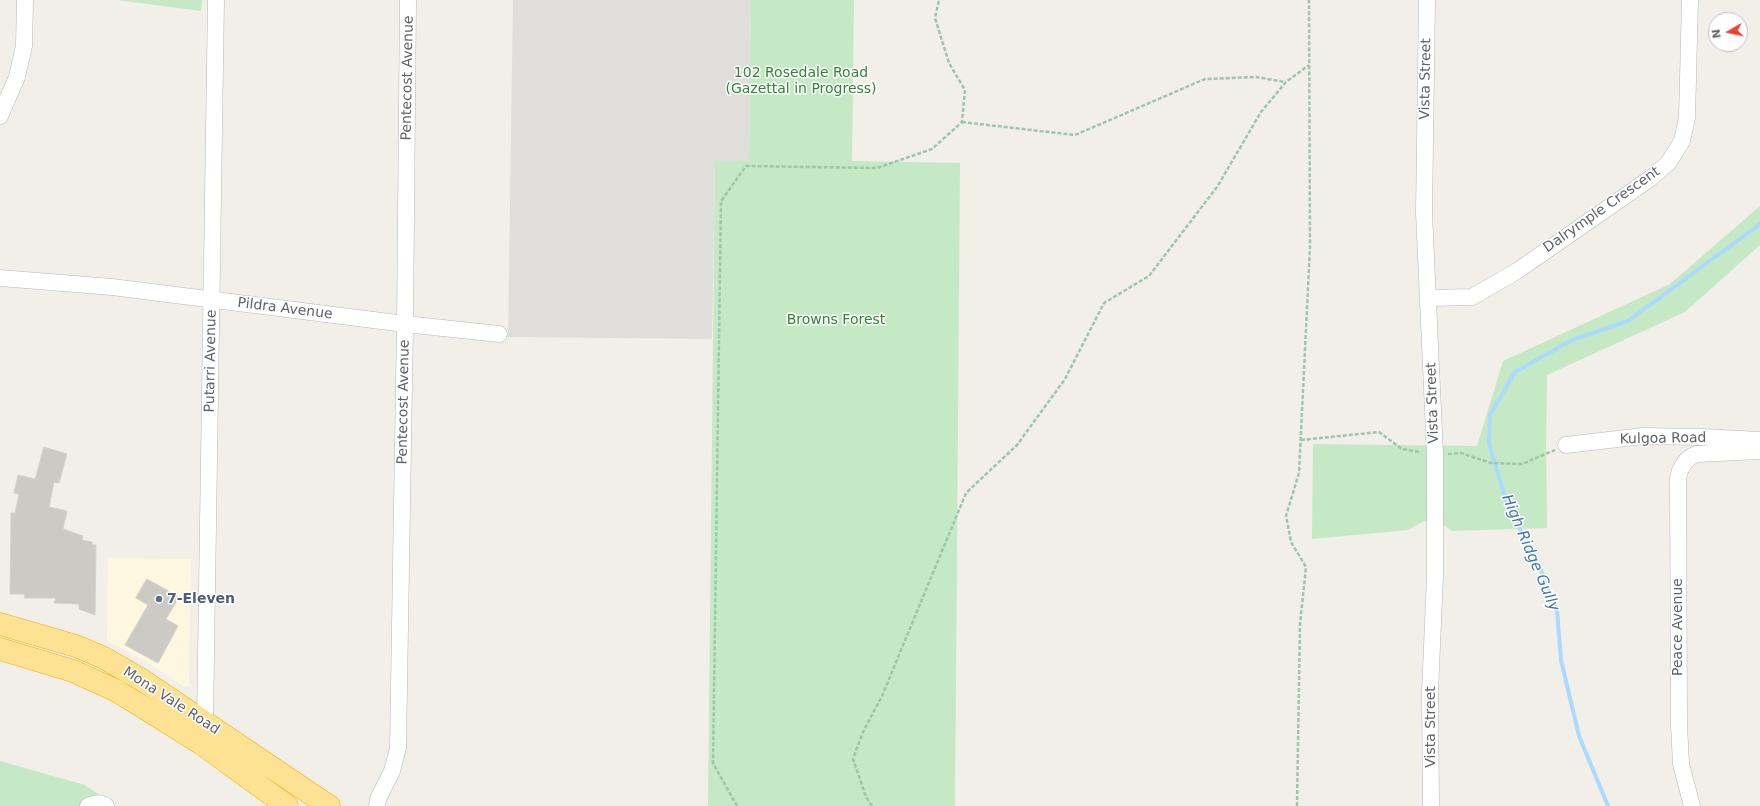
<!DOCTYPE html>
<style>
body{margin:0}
#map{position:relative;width:1760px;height:806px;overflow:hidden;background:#f1efe8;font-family:"DejaVu Sans",sans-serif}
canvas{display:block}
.north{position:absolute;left:1708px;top:12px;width:40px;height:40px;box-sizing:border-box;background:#fff;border:1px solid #bfc1c3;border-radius:50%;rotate:261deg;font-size:11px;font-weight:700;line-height:16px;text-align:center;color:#5f6368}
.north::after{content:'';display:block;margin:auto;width:14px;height:18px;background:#ea4335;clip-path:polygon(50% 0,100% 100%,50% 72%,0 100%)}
</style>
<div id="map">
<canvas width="1760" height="806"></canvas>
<div class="north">N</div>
</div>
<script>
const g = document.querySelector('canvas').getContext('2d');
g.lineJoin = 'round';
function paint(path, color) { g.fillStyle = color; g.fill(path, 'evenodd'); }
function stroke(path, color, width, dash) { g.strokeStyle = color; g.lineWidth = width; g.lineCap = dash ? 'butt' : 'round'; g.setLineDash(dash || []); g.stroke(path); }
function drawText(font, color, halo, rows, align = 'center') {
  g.font = font + ' "DejaVu Sans",sans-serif'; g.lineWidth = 3; g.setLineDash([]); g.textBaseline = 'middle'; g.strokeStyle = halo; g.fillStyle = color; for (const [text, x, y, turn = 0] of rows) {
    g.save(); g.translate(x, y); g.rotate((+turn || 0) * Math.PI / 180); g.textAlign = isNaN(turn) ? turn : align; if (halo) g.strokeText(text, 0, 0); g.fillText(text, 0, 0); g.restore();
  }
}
paint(new Path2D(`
 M 108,558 L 191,559 L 189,686 L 185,687 L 142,659 L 107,641 Z`), '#fef7e0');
paint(new Path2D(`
 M 513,0 L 751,0 L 749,161 L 715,162 L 712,339 L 508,337 Z`), '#e0deda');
paint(new Path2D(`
 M 117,0 L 202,0 L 201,11 Z
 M 751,0 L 854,0 L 852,161 L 960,163 L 955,806 L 708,806 L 715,161 L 749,161 Z
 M 1760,206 L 1760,245 L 1685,312 L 1547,375 L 1546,446 L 1547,528 L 1452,531 L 1440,522 L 1424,521 L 1408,530 L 1312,539 L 1313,444 L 1477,446 L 1503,361 L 1670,284 Z
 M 0,761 L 85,785 L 115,806 L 0,806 Z`), '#c5e8c5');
stroke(new Path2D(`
 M 1608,806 L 1579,736 L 1561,660 L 1557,610 L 1536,558 L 1508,508 L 1489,443 L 1490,415 L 1515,372 L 1572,340 L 1628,321 L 1760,224`), '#aadaff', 4);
const building = new Path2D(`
 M 44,447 L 67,454 L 59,483 L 54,482 L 49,507 L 67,511 L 63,529 L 83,536 L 82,540 L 92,542 L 92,545 L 96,545 L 95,615 L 79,609 L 79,604 L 54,603 L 56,598 L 24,598 L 25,594 L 10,594 L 11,513 L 15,513 L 19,494 L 14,493 L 18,475 L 35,479 Z
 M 147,579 L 179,597 L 166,619 L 178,626 L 158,663 L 125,645 L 148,605 L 136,598 Z`);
paint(building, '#cccac5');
stroke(building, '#d6d1c6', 1);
const minor = new Path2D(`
 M 1427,0 L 1424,213 L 1435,454 L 1435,576 L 1430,692 L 1431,806
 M 0,116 L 17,77 L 24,46 L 25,0
 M 0,278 L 112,287 L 405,324 L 499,334
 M 1428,298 L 1472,297 L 1517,271 L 1651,178 L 1669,162 L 1682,141 L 1687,118 L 1690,0
 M 1566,445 L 1643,436 L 1703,437 L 1760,440
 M 205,721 L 216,0
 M 88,806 C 94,803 101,802 106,806
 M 377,806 L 378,799 L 392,771 L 398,748 L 405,324 L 408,0
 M 1692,806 L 1681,764 L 1679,725 L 1678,478 C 1680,467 1685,459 1696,454 L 1760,451`);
const highway = new Path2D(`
 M 0,624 L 76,646 L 104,658 L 142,680 L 329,806
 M 0,649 L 73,671 L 117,691 L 202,744 L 287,806`);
stroke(minor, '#b5b8bc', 17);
stroke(highway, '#f9ab00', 23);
stroke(new Path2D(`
 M 962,122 L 1075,135 L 1205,79 L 1256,77 L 1285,82
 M 1301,440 L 1379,432 L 1402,449 L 1421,452
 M 1448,454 L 1461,453 L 1491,463 L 1522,464 L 1555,450
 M 737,806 L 713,763 L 721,201 L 746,166 L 877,168 L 932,149 L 962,122 L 965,90 L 949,63 L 935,18 L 939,0
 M 872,806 L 866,797 L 853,759 L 863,732 L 882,696 L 966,493 L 1017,445 L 1065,379 L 1104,303 L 1149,276 L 1217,187 L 1261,112 L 1286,82 L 1309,65
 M 1297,806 L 1300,624 L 1306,567 L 1291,542 L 1286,516 L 1299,473 L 1310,247 L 1309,0`), '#9cc7a9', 2.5, [4, 2]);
stroke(minor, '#fff', 16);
stroke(highway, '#fde293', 22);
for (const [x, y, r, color] of [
 [159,599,4,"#5c6f8a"]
]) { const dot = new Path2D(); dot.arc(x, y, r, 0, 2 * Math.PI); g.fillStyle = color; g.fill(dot); stroke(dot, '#fff', 1.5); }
drawText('14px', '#348238', '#fff', [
 ["102 Rosedale Road",801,73],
 ["(Gazettal in Progress)",801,89],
 ["Browns Forest",836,320]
]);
drawText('14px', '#5f6368', '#fff', [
 ["Pentecost Avenue",408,78,-89],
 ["Vista Street",1426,79,-89],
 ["Dalrymple Crescent",1602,210,-35],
 ["Pildra Avenue",285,309,7],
 ["Putarri Avenue",211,361,-89],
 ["Pentecost Avenue",404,402,-89],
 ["Vista Street",1433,403,-92],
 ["Kulgoa Road",1663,439,-1],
 ["Peace Avenue",1678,627,-90],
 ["Mona Vale Road",171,701,33],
 ["Vista Street",1431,727,-90]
]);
drawText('bold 14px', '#4e5e75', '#fff', [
 ["7-Eleven",167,599]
], 'left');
drawText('italic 15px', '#4174aa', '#fff', [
 ["High Ridge Gully",1530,553,67]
]);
</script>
